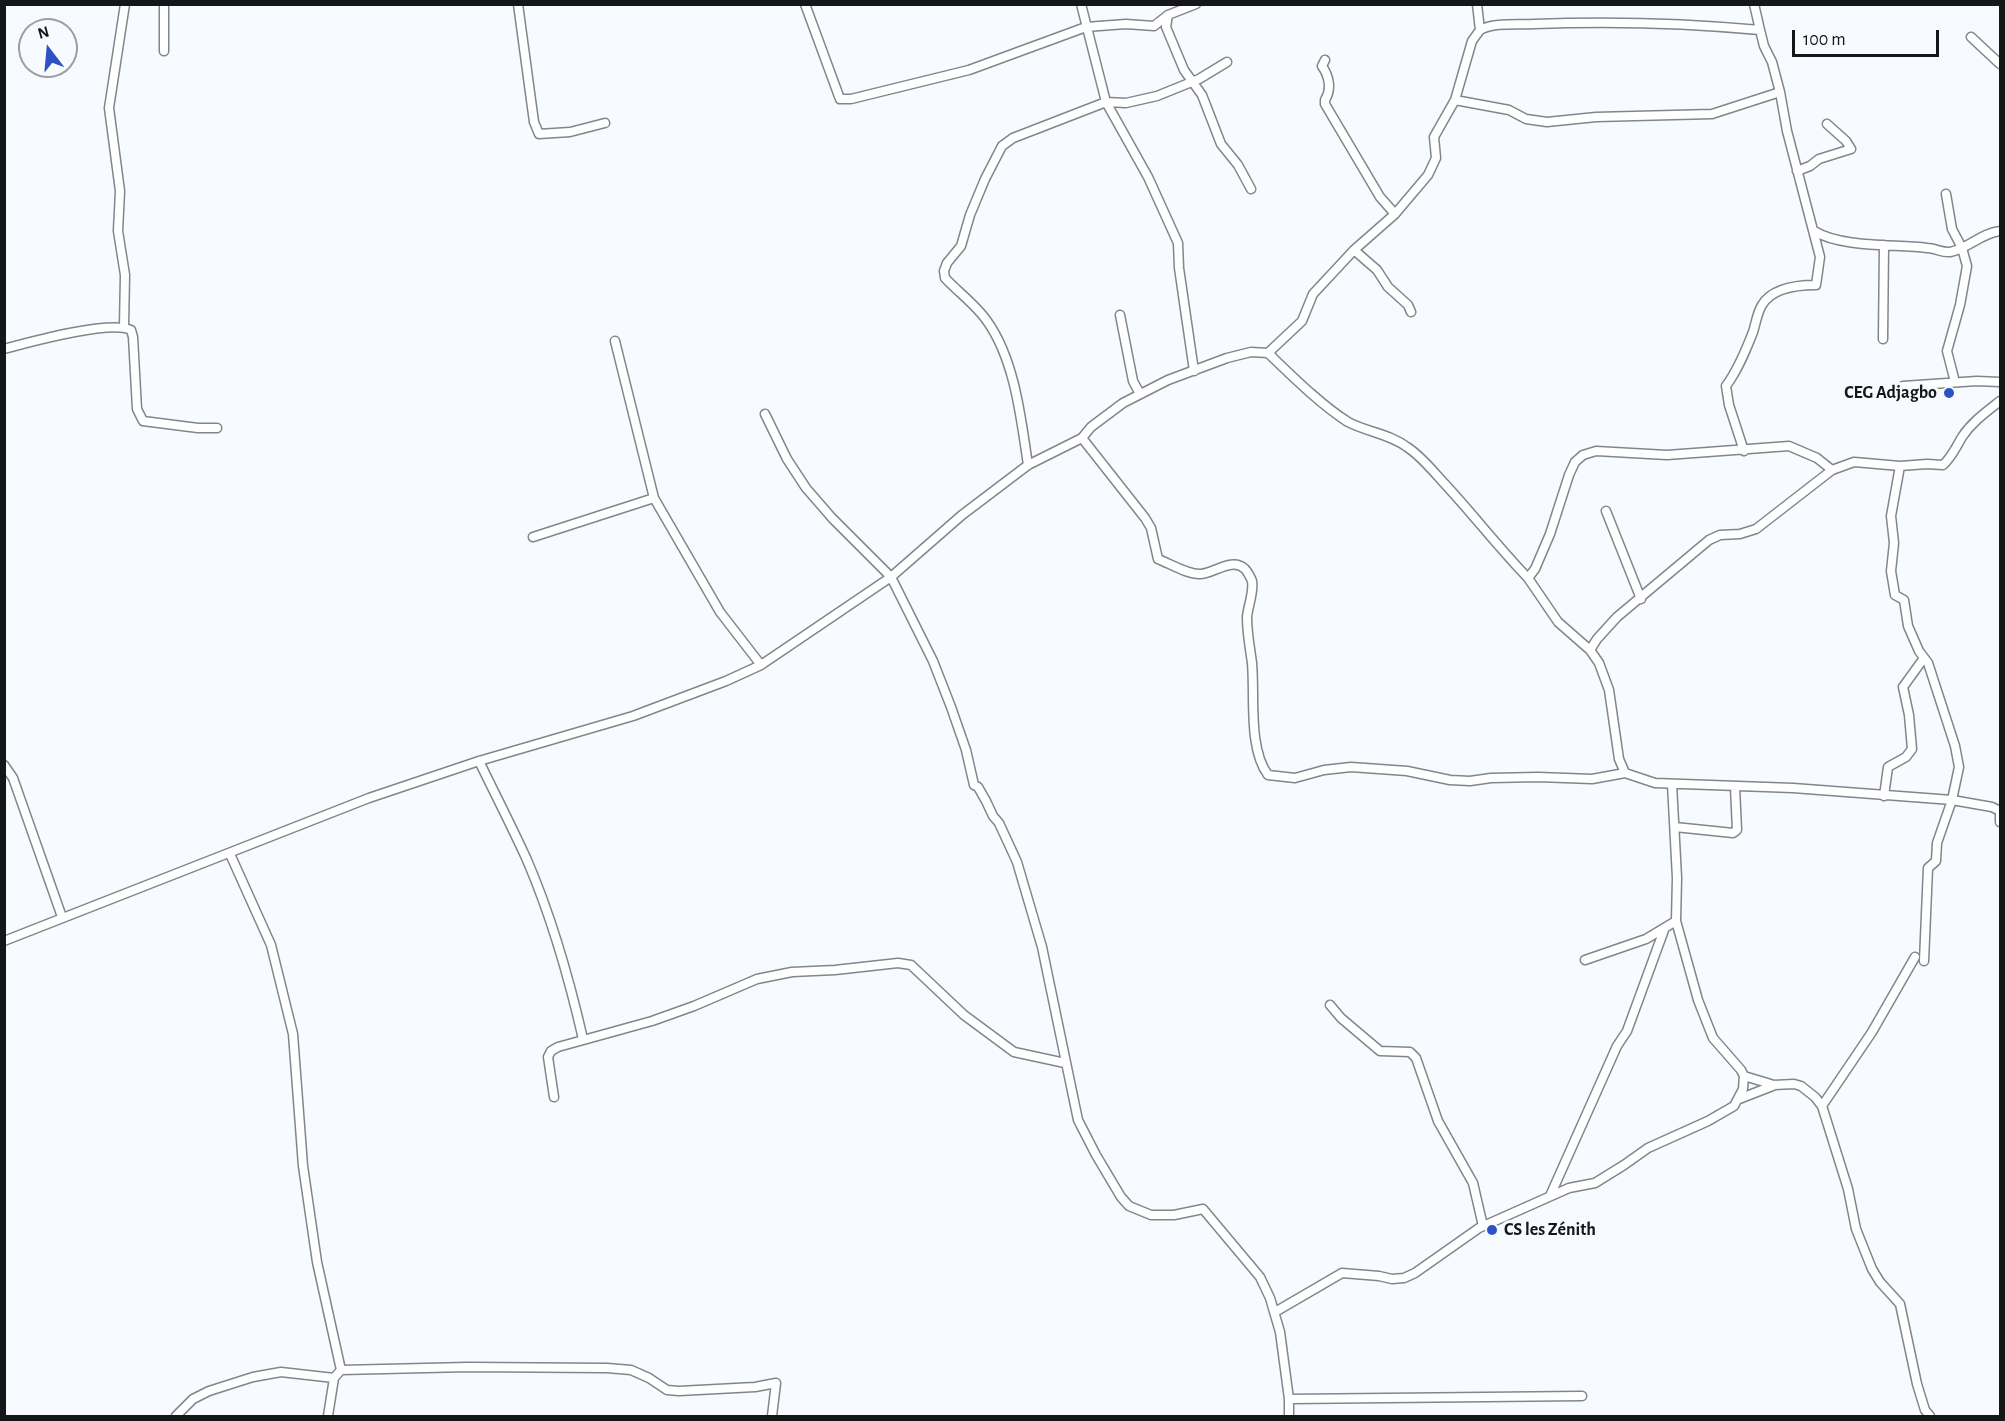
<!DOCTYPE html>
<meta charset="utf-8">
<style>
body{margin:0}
#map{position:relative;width:2005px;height:1421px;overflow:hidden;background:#f7fafe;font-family:"Alegreya Sans",sans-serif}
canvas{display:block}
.frame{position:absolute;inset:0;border:6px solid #141618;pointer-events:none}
.north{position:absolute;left:18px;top:18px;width:60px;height:60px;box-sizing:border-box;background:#f7fafe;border:2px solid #9c9fa2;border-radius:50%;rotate:344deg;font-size:16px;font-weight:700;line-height:24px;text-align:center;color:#141618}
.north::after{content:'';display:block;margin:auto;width:21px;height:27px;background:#2f51c1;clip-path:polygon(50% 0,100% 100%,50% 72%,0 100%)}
.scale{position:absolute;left:1792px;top:30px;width:147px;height:27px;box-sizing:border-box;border:3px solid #141618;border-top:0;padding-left:8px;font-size:18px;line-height:21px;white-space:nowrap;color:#141618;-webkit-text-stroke:4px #f7fafe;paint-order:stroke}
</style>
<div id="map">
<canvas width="2005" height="1421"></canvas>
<div class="frame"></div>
<div class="north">N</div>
<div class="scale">100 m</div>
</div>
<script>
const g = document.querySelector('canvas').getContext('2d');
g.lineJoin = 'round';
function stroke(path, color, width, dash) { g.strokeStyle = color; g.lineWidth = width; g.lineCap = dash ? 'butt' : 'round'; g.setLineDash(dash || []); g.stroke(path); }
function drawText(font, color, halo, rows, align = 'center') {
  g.font = font + ' "Alegreya Sans",sans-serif'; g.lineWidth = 6; g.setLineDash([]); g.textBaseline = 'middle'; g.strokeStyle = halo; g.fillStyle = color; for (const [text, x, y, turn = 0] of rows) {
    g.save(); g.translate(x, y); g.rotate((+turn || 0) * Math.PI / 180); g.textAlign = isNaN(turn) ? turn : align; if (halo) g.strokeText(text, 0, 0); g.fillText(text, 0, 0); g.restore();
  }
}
const minor = new Path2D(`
 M 518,4 L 534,122 L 539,134 L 570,132 L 605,123
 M 805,4 L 840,99 L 851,99 L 969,70 L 1086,27 L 1126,24 L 1154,26 L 1168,15 L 1196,4
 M 1081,4 L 1106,102 L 1148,177 L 1178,243 L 1179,268 L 1194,371
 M 1168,15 L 1166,27 L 1184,70 L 1202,95 L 1221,144 L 1238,165 L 1251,189
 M 1480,30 C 1494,22 1518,25 1534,24 C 1610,21 1685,23 1760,30 L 1754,4
 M 1971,37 L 2000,64
 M 164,51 L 164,4
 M 1325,60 L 1322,66 C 1329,76 1332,89 1325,100 L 1325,104 L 1380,197 L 1395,214
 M 1455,100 L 1509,110 L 1526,119 L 1547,122 L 1596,117 L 1712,114 L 1780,92
 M 1797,171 L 1810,166 L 1819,159 L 1851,149 L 1846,141 L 1827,124
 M 1946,194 L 1952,229 L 1962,248 L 1967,266 L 1960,305 L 1947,351 L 1955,382
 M 1814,231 C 1842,248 1895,244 1927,248 C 1935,248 1942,253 1950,252 C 1968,249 1981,233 2000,231
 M 1354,250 L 1377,270 L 1388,287 L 1408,305 L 1411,312
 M 1120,315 L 1133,381 L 1140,394
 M 124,327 L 125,275 L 118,231 L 120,191 L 109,108 L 125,4
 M 1883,339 L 1884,245
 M 615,341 L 654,498 L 720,612 L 761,665
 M 4,349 C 30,342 110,320 131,330 L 133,337 L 137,409 L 143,421 L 198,428 L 217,428
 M 1268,353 C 1291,375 1321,405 1348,422 C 1367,432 1390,434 1407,447 C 1421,456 1432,470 1443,482 C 1472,513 1498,547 1528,578
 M 1903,386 L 1977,381 L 2000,382
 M 765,414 L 787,459 L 806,488 L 832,518 L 891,577 L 933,661 L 951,707 L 966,750 L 974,785 L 978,787 L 986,801 L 993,816 L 999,823 L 1017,862 L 1042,947 L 1078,1120 L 1096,1155 L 1121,1197 L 1129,1206 L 1151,1215 L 1174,1215 L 1203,1209 L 1260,1277 L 1270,1298 L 1280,1332 L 1289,1399 L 1289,1416
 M 1082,438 L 1145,518 L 1151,528 L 1158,559 C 1171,564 1188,575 1201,574 C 1215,573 1232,557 1245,569 C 1247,571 1251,578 1252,581 C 1254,592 1248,606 1247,617 C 1247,633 1250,648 1252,663 C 1255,696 1248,748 1268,775 L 1295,778 L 1324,770 L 1351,767 L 1407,771 L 1450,780 L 1470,781 L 1491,778 L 1538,777 L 1592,779 L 1625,773 L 1655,783 L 1793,788 L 1952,800 L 1992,807 L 2000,811
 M 1744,451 L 1729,405 L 1726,386 C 1738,370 1746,350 1753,332 C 1756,323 1757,313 1762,305 C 1772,288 1798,285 1816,285 L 1820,257 L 1787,131 L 1780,92 L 1772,62 L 1764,46 L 1760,30
 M 1028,465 C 1021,419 1015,360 987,321 C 976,305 958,292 945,278 L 944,271 L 947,263 L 961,246 L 970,215 L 985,179 L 1002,146 L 1013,138 L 1106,102 L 1126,103 L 1157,96 L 1199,79 L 1227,62
 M 1900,466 L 1891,516 L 1894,543 L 1891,571 L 1895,595 L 1904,600 L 1908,626 L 1919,651 L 1928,663 L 1955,746 L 1959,767 L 1952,800 L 1937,843 L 1936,861 L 1928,868 L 1924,961
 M 1606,511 L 1641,599
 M 533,537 L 654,498
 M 1590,650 L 1597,639 L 1617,617 L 1709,540 L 1720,535 L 1740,534 L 1756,529 L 1832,470 L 1854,462 L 1900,466 L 1927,464 L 1943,465 C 1952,457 1956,447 1962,437 C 1972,422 1986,412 2000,401
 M 479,761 C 495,794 512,827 527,860 C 552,918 569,978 583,1039
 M 4,765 L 13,778 L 62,917
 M 1625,773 L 1619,759 L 1609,690 L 1599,663 L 1590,650 L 1558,622 L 1528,578 L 1535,569 L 1550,534 L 1569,475 L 1575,462 L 1583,455 L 1596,451 L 1667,455 L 1789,446 L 1817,458 L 1832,470
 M 1884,796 L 1888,767 L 1906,757 L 1912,749 L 1909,715 L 1903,687 L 1924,658
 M 2000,811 L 2000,822
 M 1675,827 L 1733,833 L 1737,830 L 1735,787
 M 230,854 L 271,945 L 293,1034 L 303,1166 L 317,1262 L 341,1370
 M 4,941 L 369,798 L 479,761 L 633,716 L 726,681 L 761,665 L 891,577 L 962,515 L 1028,465 L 1082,438 L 1091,427 L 1123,403 L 1168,380 L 1227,358 L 1251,352 L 1268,353 L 1302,321 L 1313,294 L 1354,250 L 1395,214 L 1428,175 L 1436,158 L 1434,137 L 1455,100 L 1472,41 L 1480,30 L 1477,4
 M 1585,960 L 1646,939 L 1676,921
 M 1330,1005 L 1341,1018 L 1380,1051 L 1410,1052 L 1416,1058 L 1438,1121 L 1473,1183 L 1483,1226
 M 1744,1076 L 1774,1085 L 1794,1084 L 1801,1086 L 1815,1097 L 1822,1106 L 1848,1189 L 1856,1229 L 1872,1269 L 1880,1282 L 1900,1304 L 1917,1384 L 1925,1410 L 1930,1416
 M 554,1097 L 548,1057 L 551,1051 L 558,1047 L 652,1021 L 694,1006 L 757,979 L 792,972 L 835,970 L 898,963 L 911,965 L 964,1015 L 1014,1052 L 1065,1063
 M 1739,1099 L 1775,1085
 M 1822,1106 L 1872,1032 L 1915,957
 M 1550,1196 L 1617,1046 L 1627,1031 L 1664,930
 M 1275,1312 L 1342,1273 L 1379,1276 L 1392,1279 L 1404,1278 L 1415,1273 L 1479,1228 L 1569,1188 L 1595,1183 L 1624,1165 L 1648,1148 L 1708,1121 L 1734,1106 L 1743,1089 L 1744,1076 L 1741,1070 L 1713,1038 L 1698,1000 L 1676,921 L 1677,878 L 1672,784
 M 1289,1399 L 1582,1396
 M 176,1416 L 193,1399 L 209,1391 L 253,1377 L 281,1372 L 334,1378
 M 328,1416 L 334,1378 L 341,1370 L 468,1367 L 607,1368 L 631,1370 L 649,1378 L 667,1390 L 679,1391 L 755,1387 L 776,1383 L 772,1416`);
stroke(minor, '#81868b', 11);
stroke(minor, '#fff', 8);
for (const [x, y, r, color] of [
 [1949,393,6,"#2f51c1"],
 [1492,1230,6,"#2f51c1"]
]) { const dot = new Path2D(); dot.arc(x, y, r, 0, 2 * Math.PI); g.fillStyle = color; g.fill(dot); stroke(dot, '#f7fafe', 2); }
drawText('bold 18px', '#141618', '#f7fafe', [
 ["CEG Adjagbo",1937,393],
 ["CS les Zénith",1504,1230,"left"]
], 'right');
</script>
